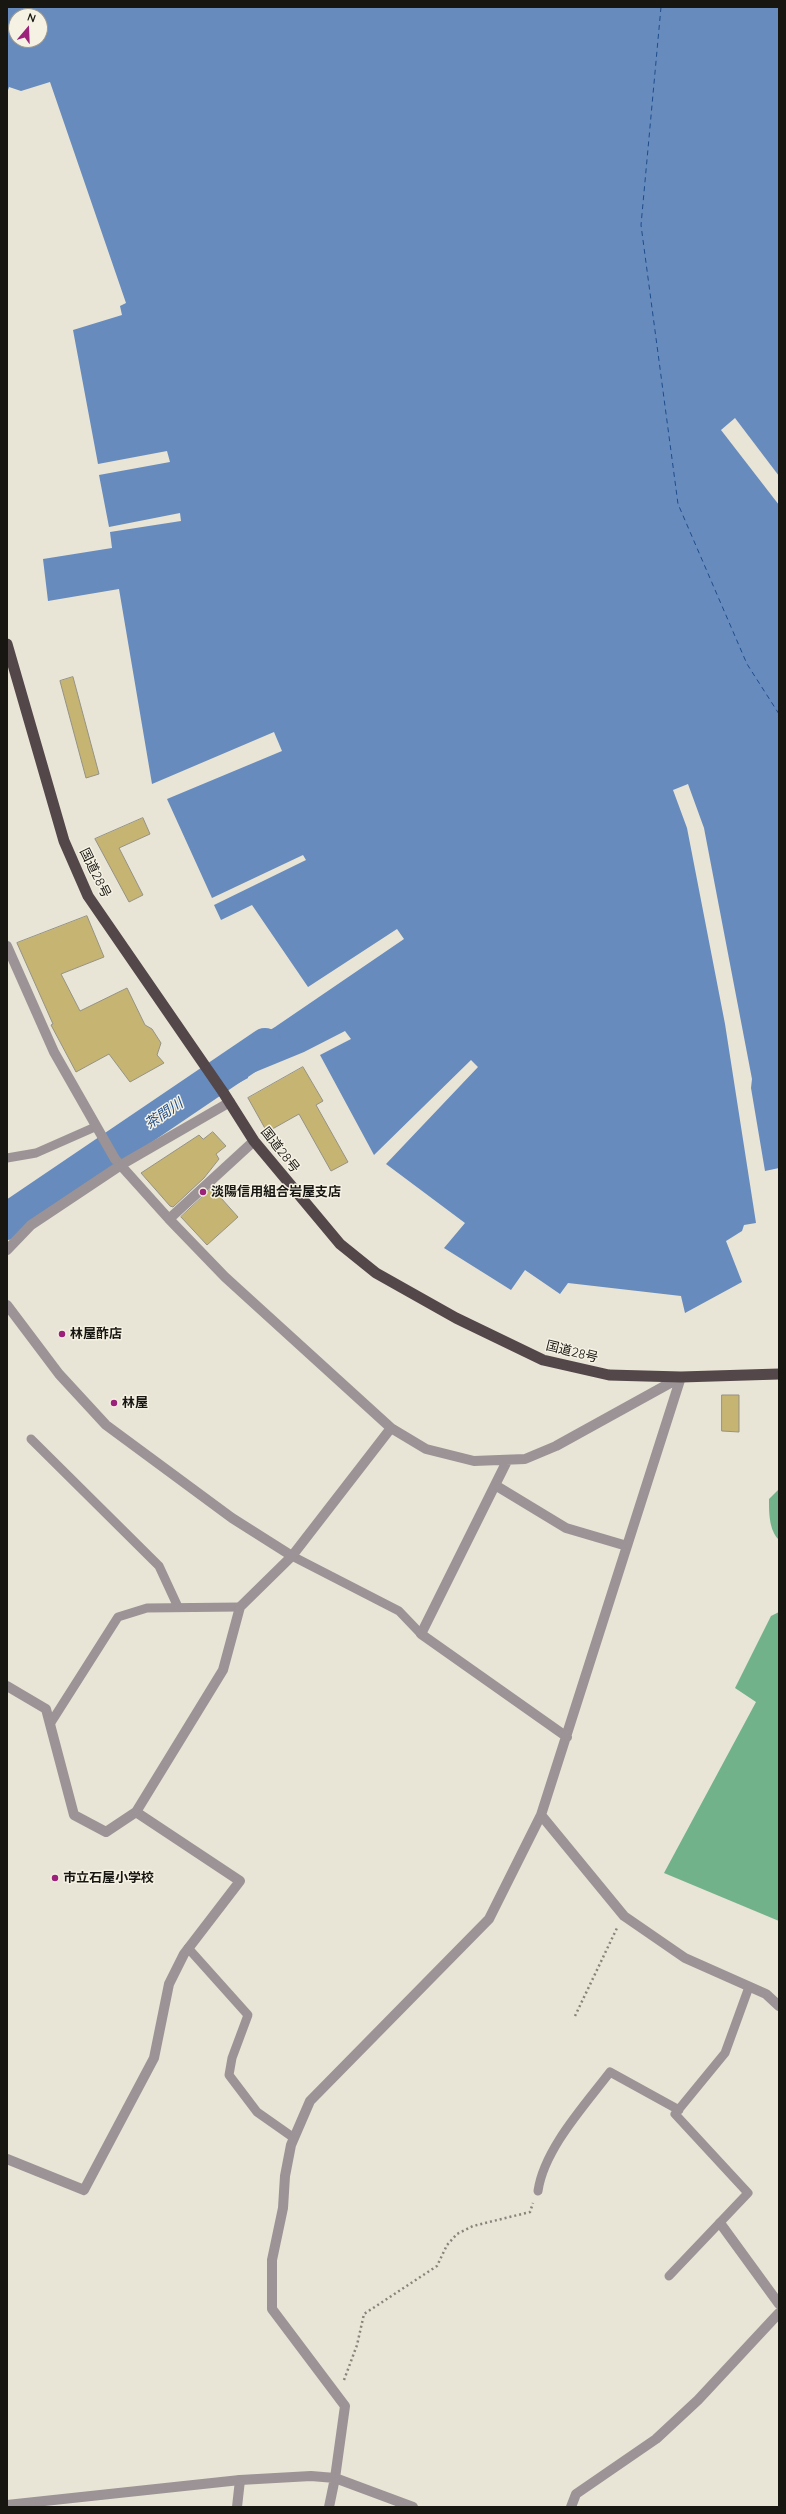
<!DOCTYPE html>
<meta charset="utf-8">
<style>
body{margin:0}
#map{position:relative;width:786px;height:2514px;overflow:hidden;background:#e8e4d6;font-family:Quicksand,sans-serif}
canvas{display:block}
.frame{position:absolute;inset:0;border:8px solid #171611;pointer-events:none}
.north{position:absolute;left:8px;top:8px;width:40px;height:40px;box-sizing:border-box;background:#f5f1e3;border:1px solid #9c998f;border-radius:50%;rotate:19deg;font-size:11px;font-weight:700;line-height:16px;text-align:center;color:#171611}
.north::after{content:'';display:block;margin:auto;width:14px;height:18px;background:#9b217a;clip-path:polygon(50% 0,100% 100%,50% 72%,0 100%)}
</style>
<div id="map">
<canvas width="786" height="2514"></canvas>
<div class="frame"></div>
<div class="north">N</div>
</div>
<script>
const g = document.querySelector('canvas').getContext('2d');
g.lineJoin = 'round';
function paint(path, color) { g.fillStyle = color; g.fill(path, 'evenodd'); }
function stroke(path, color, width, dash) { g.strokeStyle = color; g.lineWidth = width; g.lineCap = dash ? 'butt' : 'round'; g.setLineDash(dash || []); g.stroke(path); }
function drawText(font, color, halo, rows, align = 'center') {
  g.font = font + ' Quicksand,"Noto Sans JP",sans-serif'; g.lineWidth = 3; g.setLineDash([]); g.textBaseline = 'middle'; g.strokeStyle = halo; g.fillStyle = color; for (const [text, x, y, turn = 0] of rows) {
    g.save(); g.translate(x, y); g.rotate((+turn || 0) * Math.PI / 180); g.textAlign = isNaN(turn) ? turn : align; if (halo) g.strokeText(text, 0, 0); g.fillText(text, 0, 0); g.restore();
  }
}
paint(new Path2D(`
 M 779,1489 L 779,1540 C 769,1530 769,1513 769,1499 Z
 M 779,1612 L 779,1921 L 664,1873 L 756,1702 L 735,1688 L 771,1616 Z`), '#72b28b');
paint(new Path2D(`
 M 7,7 L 779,7 L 779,1168 L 765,1171 L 751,1088 L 752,1079 L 704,828 L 688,784 L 673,790 L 687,828 L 725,1024 L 756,1223 L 744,1225 L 742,1231 L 726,1241 L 742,1282 L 685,1313 L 681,1296 L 568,1283 L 560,1294 L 525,1270 L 511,1290 L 444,1248 L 465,1223 L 386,1164 L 478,1067 L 471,1060 L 374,1155 L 320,1055 L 351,1039 L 345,1031 L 304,1052 L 248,1075 L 248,1078 L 235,1085 L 219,1061 L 275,1027 L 404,939 L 397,929 L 308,987 L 252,905 L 221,920 L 214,905 L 306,860 L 303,855 L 212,898 L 167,799 L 282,751 L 274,732 L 152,784 L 119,589 L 48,601 L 43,559 L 112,548 L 110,532 L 181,521 L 180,513 L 109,527 L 99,475 L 170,462 L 167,451 L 98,464 L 73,330 L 122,315 L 120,306 L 126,303 L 50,82 L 21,91 L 9,87 L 7,93 ZM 16,16 L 40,16 L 40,40 L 16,40 Z`), '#678bbd');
paint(new Path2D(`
 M 735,418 L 779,476 L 779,505 L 721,430 Z`), '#e8e4d6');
stroke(new Path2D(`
 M 7,1223 L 17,1213 L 265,1045`), '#678bbd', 34);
stroke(new Path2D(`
 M 661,7 L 641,225 L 678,504 L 747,664 L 779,714`), '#1e4d8c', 1, [5, 4]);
const building = new Path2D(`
 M 73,677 L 99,774 L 86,778 L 60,681 Z
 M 143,818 L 150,834 L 119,848 L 143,895 L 129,902 L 95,839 Z
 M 87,916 L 104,957 L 61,974 L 80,1011 L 127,988 L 145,1025 L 152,1029 L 161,1043 L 157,1055 L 164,1063 L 130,1082 L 109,1054 L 76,1072 L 51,1025 L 53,1024 L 17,943 Z
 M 303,1067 L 323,1101 L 316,1105 L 348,1162 L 331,1171 L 299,1114 L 267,1132 L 248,1098 Z
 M 213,1132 L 226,1146 L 216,1154 L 219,1159 L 204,1178 L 173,1207 L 170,1206 L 141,1173 L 199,1135 L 203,1139 Z
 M 212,1188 L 238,1217 L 207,1245 L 181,1217 Z
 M 722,1395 L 739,1395 L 739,1432 L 722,1431 Z`);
paint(building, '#c6b473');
stroke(building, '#959284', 1);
stroke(new Path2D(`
 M 575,2016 L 617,1928
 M 344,2380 L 357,2345 L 364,2314 L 437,2266 L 447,2245 L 457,2234 L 473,2226 L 530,2212 L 533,2203`), '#87847a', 2.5, [2, 3]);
stroke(new Path2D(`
 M 7,1158 L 36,1153 L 95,1127
 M 31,1439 L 159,1566 L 178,1607
 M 292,1556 L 399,1611 L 421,1634
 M 50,1724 L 118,1617 L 147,1608 L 240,1607
 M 188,1948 L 248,2015 L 232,2058 L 229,2075 L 257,2112 L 294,2138
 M 538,2191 C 544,2149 585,2105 610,2072 L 679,2110
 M 669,2276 L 748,2193 L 675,2114 L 725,2053 L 749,1987`), '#9b9395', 9);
stroke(new Path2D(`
 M 7,946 L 54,1052 L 115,1159 L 169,1219 L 225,1277 L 391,1428 L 426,1449 L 474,1461 L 525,1459 L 556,1446 L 681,1377
 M 169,1219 L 254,1141
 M 7,1305 L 59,1374 L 106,1425 L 232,1518 L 292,1556
 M 507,1461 L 421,1634 L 567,1737
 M 495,1485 L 566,1528 L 627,1546
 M 7,1686 L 46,1709 L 74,1815 L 106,1832 L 136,1812 L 223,1670 L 240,1607 L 292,1556 L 391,1428
 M 541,1815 L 624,1916 L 685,1958 L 766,1994 L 779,2006
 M 7,2159 L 84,2190 L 154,2058 L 169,1984 L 184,1954 L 240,1881 L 136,1812
 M 720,2223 L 779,2304
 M 237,2507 L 240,2480
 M 413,2507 L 335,2478 L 345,2406 L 272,2309 L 272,2260 L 283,2208 L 285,2176 L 291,2145 L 310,2101 L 489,1919 L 541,1815 L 681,1377
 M 571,2507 L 576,2494 L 656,2439 L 698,2400 L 779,2313`), '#9b9395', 10);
stroke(new Path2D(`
 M 7,1250 L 31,1225 L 121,1165 L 230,1102
 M 7,2505 L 240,2480 L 311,2476 L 335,2478 L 329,2507`), '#9b9395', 10);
stroke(new Path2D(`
 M 7,644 L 64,841 L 88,896 L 223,1092 L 254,1141 L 340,1244 L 376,1273 L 456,1318 L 543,1360 L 609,1375 L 681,1377 L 779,1374`), '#54474a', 11);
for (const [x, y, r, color] of [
 [203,1192,4,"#9b217a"],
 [62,1334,4,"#9b217a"],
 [114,1403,4,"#9b217a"],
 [55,1878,4,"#9b217a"]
]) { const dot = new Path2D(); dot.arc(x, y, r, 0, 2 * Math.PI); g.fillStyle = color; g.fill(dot); stroke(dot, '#f5f1e3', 1.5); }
drawText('13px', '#171611', '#f5f1e3', [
 ["国道28号",95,873,64],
 ["国道28号",280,1150,52],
 ["国道28号",572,1352,14]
]);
drawText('bold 13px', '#171611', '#f5f1e3', [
 ["淡陽信用組合岩屋支店",211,1192],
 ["林屋酢店",70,1334],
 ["林屋",122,1403],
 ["市立石屋小学校",63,1878]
], 'left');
drawText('italic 14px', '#1e4d8c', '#f5f1e3', [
 ["茶間川",164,1114,-34]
]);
</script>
